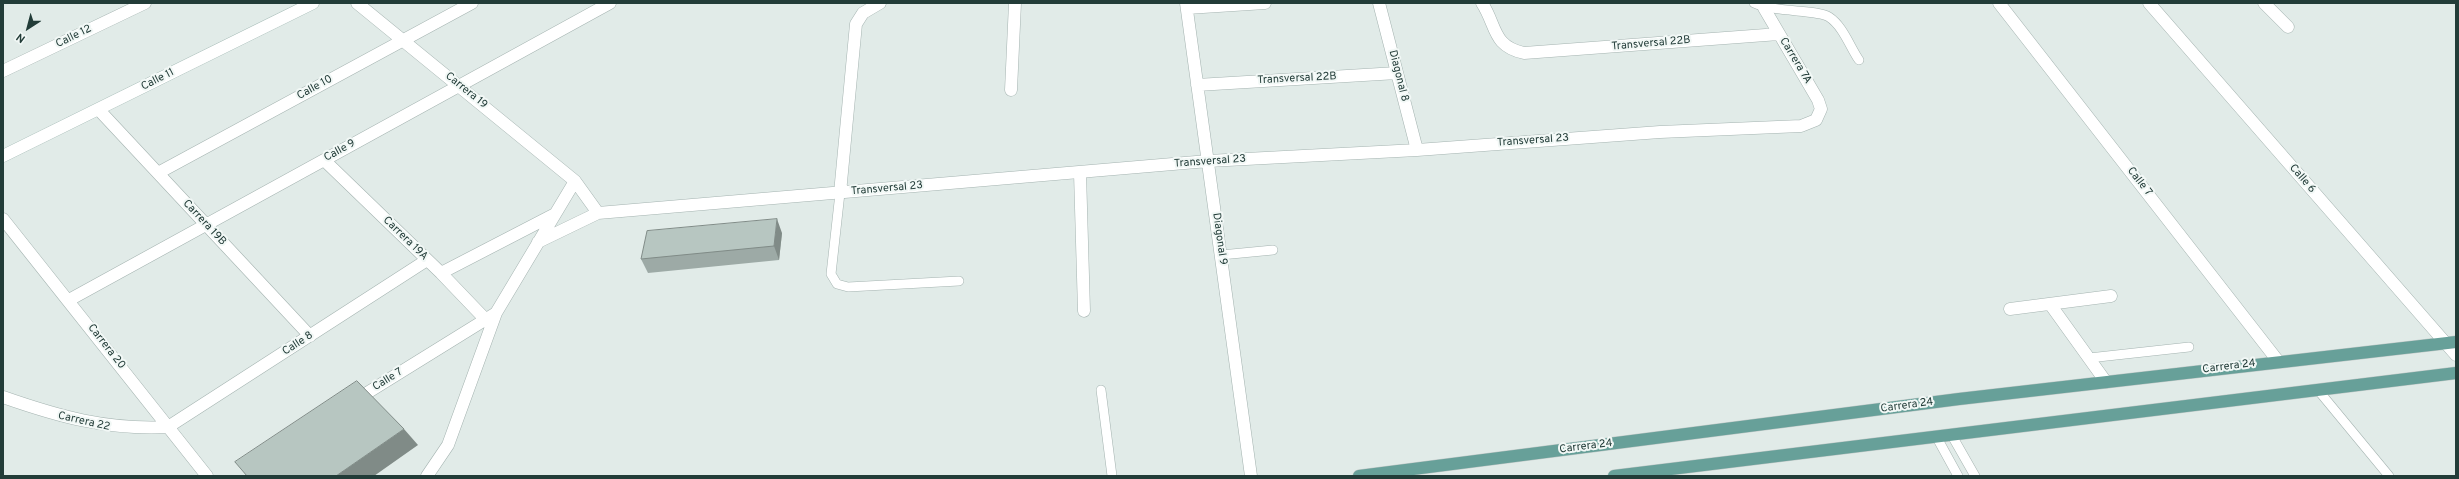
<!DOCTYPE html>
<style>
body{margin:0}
#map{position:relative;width:2459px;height:479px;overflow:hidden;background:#e1ebe8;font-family:Overpass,sans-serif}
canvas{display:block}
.frame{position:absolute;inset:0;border:4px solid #223c38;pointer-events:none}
.north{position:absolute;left:8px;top:8px;width:40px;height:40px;-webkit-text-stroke:3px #f2f8f6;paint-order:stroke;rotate:216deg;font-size:11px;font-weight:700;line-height:16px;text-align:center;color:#223c38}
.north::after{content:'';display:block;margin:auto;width:14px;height:18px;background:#223c38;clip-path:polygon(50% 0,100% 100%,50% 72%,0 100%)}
</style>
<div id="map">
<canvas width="2459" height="479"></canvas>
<div class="frame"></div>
<div class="north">N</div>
</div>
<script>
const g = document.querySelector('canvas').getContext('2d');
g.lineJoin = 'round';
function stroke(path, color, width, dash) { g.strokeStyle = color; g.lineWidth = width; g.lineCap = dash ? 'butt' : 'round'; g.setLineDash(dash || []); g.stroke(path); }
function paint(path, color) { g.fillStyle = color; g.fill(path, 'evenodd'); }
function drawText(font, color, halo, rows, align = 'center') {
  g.font = font + ' Overpass,sans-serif'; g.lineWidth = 4; g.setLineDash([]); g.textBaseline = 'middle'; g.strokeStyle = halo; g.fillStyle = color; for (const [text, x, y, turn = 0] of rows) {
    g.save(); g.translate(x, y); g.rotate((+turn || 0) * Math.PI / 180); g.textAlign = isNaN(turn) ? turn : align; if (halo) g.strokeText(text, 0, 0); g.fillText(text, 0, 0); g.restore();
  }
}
const lane = new Path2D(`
 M 1754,3 C 1775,13 1817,9 1829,17 C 1843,26 1850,47 1859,60
 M 840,193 L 831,274 L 837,284 L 848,287 L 959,281
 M 1221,255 L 1273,250
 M 2089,358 L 2189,347
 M 1101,390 L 1112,476
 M 2318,390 L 2389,476
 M 1951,434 L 1975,476
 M 1936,436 L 1958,476`);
const street = new Path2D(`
 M 357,3 L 575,181 L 598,213
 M 1186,3 L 1251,476
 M 1379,3 L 1417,150
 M 1482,3 C 1497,26 1492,46 1524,53 L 1779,34
 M 1999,3 L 2278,361
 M 2149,3 L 2456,355
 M 2264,3 L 2288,27
 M 1187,8 L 1265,3
 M 3,71 L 145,3
 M 1197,85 L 1397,73
 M 1011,90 L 1015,3
 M 99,110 L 310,336
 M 324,160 L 441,273 L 486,320
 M 158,173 L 472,3
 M 1080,173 L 1084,311
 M 840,193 L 856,24 L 863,13 L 880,3
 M 3,219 L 207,476
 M 538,242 L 598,213 L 1208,161 L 1417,150 L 1660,132 L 1801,126 L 1816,120 L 1821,109 L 1818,100 L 1764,8
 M 441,273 L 555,214
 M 69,300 L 610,3
 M 2050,304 L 2106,382
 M 2010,309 L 2111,296
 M 3,397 C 60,417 107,430 168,427 L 427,260
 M 354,401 L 496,313
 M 427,476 L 448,445 L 496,313 L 575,181`);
const secondary = new Path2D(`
 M 3,156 L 313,3`);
const primary = new Path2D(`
 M 1359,476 L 1959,399 L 2456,342
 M 1614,476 L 2456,373`);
stroke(lane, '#a4b3b0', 10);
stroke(street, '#a4b3b0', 13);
stroke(secondary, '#a0b7b2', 13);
stroke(primary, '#c1c8c7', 13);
stroke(lane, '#fff', 9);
stroke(street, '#fff', 12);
stroke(secondary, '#fff', 12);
stroke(primary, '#67a099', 12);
paint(new Path2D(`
 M 782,233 L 779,260 L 648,273 L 641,259 Z`), '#9daaa6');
paint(new Path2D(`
 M 777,219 L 782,233 L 779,260 L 774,246 Z
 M 404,429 L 418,445 L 374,476 L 336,476 Z`), '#808b87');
const building = new Path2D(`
 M 777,219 L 774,246 L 641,259 L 647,231 Z
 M 357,381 L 404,429 L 336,476 L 247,476 L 235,462 Z`);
paint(building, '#b7c6c1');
stroke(building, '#808b87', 1);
drawText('11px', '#223c38', '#f2f8f6', [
 ["Calle 12",74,37,-26],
 ["Transversal 22B",1651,44,-5],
 ["Carrera 7A",1795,61,59],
 ["Diagonal 8",1398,76,76],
 ["Transversal 22B",1297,79,-3],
 ["Calle 11",158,80,-27],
 ["Calle 10",315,88,-29],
 ["Carrera 19",466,91,39],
 ["Transversal 23",1533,141,-4],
 ["Calle 9",340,151,-29],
 ["Transversal 23",1210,162,-4],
 ["Calle 6",2302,179,49],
 ["Calle 7",2139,182,52],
 ["Transversal 23",887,189,-5],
 ["Carrera 19B",204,223,47],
 ["Carrera 19A",405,239,44],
 ["Diagonal 9",1219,239,82],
 ["Calle 8",298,344,-33],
 ["Carrera 20",106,347,52],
 ["Carrera 24",2229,367,-7],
 ["Calle 7",388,380,-32],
 ["Carrera 24",1907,406,-8],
 ["Carrera 22",84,422,13],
 ["Carrera 24",1586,447,-7]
]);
</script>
